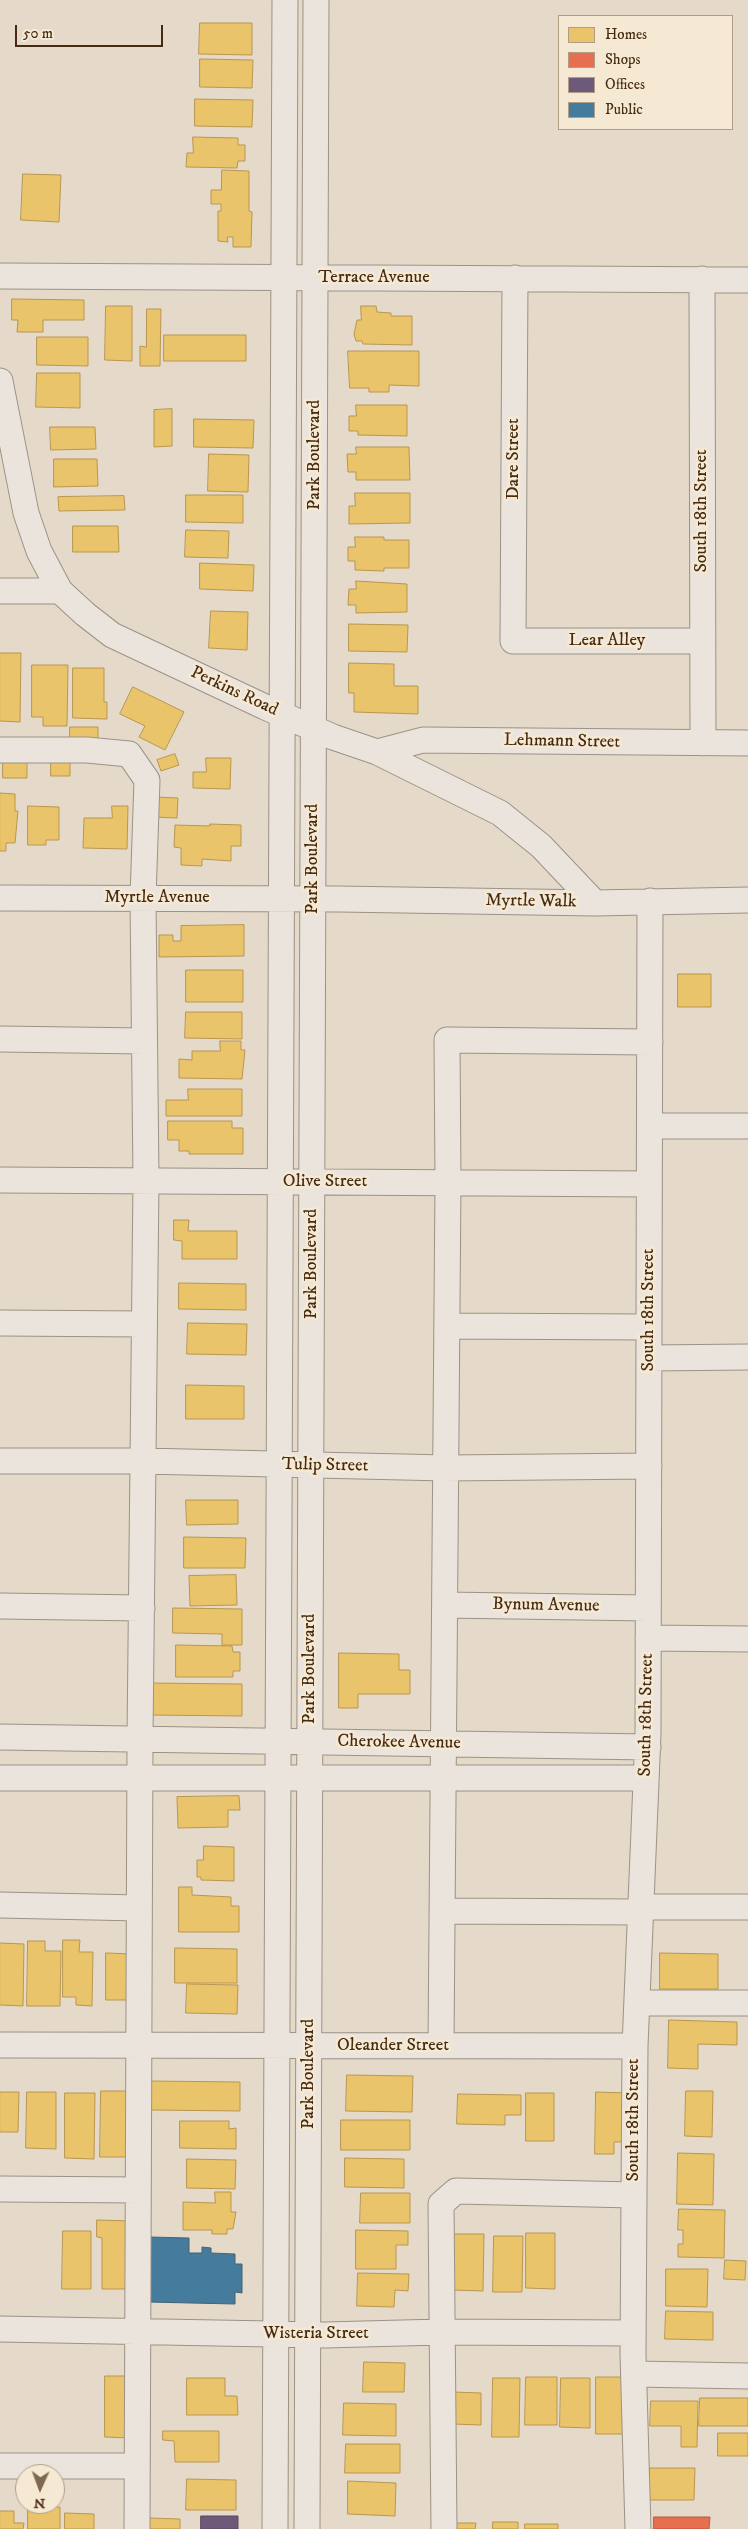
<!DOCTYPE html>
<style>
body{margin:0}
#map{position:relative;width:748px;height:2529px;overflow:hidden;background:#e5dac9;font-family:"IM FELL DW Pica",serif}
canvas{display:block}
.legend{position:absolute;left:558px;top:15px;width:175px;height:115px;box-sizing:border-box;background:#f6e9d4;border:1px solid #b09d86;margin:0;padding:6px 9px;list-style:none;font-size:15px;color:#462b12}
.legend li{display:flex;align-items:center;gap:10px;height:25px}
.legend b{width:25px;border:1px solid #b09d86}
.north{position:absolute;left:15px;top:2464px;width:50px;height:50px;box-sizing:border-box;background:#f6e9d4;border:1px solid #b09d86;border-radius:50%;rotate:182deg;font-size:14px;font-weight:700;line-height:20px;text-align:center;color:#462b12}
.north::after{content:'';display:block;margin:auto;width:18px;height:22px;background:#7e6852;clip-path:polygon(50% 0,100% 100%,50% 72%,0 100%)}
.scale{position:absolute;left:15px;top:25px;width:148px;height:22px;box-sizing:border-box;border:2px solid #462b12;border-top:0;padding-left:6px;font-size:15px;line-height:18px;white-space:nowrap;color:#462b12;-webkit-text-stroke:4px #f6e9d4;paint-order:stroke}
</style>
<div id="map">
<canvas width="748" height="2529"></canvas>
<ul class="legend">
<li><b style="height:14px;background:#e9c46a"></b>Homes</li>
<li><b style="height:14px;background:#e76f51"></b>Shops</li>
<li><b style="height:14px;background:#6d597a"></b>Offices</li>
<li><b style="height:14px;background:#457b9d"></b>Public</li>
</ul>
<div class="north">N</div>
<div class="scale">50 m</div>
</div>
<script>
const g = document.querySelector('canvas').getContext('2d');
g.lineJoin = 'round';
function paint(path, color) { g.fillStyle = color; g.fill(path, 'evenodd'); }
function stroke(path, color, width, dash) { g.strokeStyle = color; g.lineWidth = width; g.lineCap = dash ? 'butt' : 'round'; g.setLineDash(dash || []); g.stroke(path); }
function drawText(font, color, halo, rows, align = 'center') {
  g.font = font + ' "IM FELL DW Pica",serif'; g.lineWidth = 5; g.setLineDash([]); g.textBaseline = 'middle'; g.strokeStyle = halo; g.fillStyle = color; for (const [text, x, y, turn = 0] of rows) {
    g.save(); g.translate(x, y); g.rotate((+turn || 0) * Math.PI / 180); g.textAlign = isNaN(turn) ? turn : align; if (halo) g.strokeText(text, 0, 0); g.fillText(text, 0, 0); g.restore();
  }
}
const homes = new Path2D(`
 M 200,23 L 252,23 L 252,55 L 199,54 Z
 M 200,59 L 253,60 L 252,88 L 200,87 Z
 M 195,99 L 253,100 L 252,127 L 195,126 Z
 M 193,137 L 238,138 L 238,145 L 245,145 L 245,161 L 238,161 L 237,168 L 186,167 L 187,153 L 193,153 Z
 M 222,170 L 249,171 L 249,211 L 252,212 L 251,247 L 233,247 L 233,237 L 227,237 L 228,242 L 218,241 L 218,211 L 221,211 L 221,204 L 211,204 L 211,190 L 221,190 Z
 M 23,174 L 61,175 L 59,222 L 21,220 Z
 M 12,299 L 84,300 L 84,320 L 43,320 L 43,332 L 17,332 L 18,320 L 12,320 Z
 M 106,306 L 132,306 L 132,361 L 105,360 Z
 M 361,306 L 376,306 L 377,312 L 391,313 L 391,316 L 412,316 L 412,345 L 363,344 L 362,341 L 356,341 L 354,334 L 357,320 L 361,320 Z
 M 147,309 L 161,309 L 160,366 L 140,366 L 140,346 L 146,347 Z
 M 164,335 L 246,335 L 246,361 L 164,361 Z
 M 37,337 L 88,337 L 88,366 L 37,365 Z
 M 348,351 L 419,351 L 419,386 L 389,385 L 389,392 L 369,392 L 369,388 L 350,388 Z
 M 37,373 L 80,373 L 80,408 L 36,407 Z
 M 356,405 L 407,405 L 407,436 L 358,435 L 358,431 L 349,431 L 349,416 L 356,416 Z
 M 172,409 L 172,446 L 154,447 L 154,410 Z
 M 194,419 L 254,420 L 253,448 L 194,447 Z
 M 50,427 L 95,427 L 96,449 L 51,450 Z
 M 356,447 L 409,447 L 410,480 L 356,480 L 356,472 L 348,472 L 347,454 L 356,454 Z
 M 209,454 L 249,455 L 248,492 L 208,491 Z
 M 54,459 L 97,459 L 98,486 L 54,487 Z
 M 355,493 L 410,493 L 410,523 L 349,524 L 349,506 L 355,506 Z
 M 186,495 L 243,495 L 243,523 L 186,522 Z
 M 124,496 L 125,510 L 59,511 L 58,497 Z
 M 73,526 L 118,526 L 119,552 L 73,552 Z
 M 186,530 L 229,531 L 228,558 L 185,557 Z
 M 355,537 L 384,537 L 384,540 L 409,540 L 409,568 L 384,568 L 384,571 L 355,570 L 355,561 L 348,561 L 348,547 L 355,547 Z
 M 200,563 L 254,565 L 253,591 L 200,589 Z
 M 356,581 L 407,584 L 407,612 L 356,613 L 356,605 L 348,605 L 349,589 L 356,589 Z
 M 211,611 L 248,612 L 247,650 L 209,648 Z
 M 349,624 L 408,625 L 407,652 L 349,651 Z
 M 0,653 L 21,653 L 20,722 L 0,721 Z
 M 349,663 L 394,664 L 394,686 L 418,686 L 418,714 L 354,712 L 354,693 L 349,693 Z
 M 32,665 L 68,665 L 67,726 L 43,726 L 43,717 L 32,717 Z
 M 73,668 L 104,668 L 104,702 L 107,702 L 107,719 L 73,718 Z
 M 133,687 L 184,712 L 165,750 L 139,737 L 145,726 L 120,714 Z
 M 70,727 L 98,727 L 98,741 L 70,740 Z
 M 175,754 L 179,765 L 161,771 L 157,760 Z
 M 206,758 L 231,758 L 230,789 L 193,788 L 193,772 L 206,772 Z
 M 3,759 L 27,759 L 27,778 L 3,778 Z
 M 51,761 L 70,761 L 70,776 L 51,776 Z
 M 0,793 L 15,794 L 15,811 L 18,811 L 15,843 L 6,843 L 6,851 L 0,851 Z
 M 154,797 L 178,798 L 177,818 L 153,817 Z
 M 28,806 L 59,807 L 59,840 L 46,840 L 46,845 L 28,845 Z
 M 112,806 L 128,806 L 127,849 L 83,848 L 84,818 L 112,818 Z
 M 210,824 L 241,825 L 241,846 L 231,846 L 231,861 L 202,859 L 202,866 L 181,865 L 181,848 L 174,847 L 175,825 L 210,826 Z
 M 244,925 L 244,956 L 159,957 L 159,935 L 173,935 L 173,941 L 181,941 L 181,926 Z
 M 186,970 L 243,970 L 243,1002 L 186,1002 Z
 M 678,974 L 711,974 L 711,1007 L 678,1007 Z
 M 186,1012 L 242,1012 L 242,1039 L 185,1038 Z
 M 220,1041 L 241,1041 L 241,1050 L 245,1050 L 242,1079 L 179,1078 L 179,1059 L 192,1060 L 192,1051 L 220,1051 Z
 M 188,1089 L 242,1089 L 242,1116 L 166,1116 L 166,1100 L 188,1100 Z
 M 168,1121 L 232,1121 L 232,1128 L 243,1128 L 243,1154 L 189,1154 L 189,1151 L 179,1151 L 179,1140 L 168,1140 Z
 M 174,1220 L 189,1220 L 188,1231 L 237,1231 L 237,1259 L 182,1259 L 182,1241 L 174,1240 Z
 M 179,1283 L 246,1284 L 246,1310 L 179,1309 Z
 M 188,1323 L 247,1324 L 246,1355 L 187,1354 Z
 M 186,1385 L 244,1386 L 244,1419 L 186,1419 Z
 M 186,1500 L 238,1500 L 238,1524 L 187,1525 Z
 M 184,1537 L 246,1538 L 245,1568 L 184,1568 Z
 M 236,1575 L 237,1605 L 190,1606 L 189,1576 Z
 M 173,1608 L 242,1609 L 242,1645 L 222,1645 L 222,1634 L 173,1633 Z
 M 176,1645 L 232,1646 L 233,1652 L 240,1652 L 240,1671 L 233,1671 L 233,1677 L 176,1677 Z
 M 339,1653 L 399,1654 L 399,1670 L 410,1670 L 410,1694 L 358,1694 L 358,1708 L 339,1708 Z
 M 148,1683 L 242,1684 L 242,1716 L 148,1715 Z
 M 239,1796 L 240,1810 L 228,1810 L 228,1827 L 178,1828 L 177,1797 Z
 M 204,1846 L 234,1847 L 234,1881 L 201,1880 L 201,1877 L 197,1877 L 197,1860 L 203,1860 Z
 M 179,1887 L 192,1887 L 192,1895 L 231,1897 L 231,1906 L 239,1906 L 239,1932 L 179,1932 Z
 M 63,1940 L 80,1940 L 79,1952 L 93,1952 L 92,2006 L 76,2005 L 76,1997 L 63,1997 Z
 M 28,1941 L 45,1941 L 45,1951 L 61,1951 L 60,2006 L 27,2006 Z
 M 0,1943 L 24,1944 L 23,2006 L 0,2005 Z
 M 175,1948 L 237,1949 L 237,1983 L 175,1983 Z
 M 106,1953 L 133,1954 L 132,2000 L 106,2000 Z
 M 660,1953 L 718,1954 L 718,1989 L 660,1989 Z
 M 187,1984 L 238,1985 L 237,2014 L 186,2013 Z
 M 669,2020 L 737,2022 L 737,2045 L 698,2044 L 698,2069 L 668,2068 Z
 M 347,2075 L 413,2076 L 412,2112 L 346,2111 Z
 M 150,2081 L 240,2082 L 240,2111 L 150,2110 Z
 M 101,2091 L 128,2091 L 128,2157 L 100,2157 Z
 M 686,2091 L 713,2091 L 712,2137 L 685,2136 Z
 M 0,2092 L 19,2092 L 18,2132 L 0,2132 Z
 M 27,2092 L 56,2092 L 56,2149 L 26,2148 Z
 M 596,2092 L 629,2093 L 629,2142 L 614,2142 L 614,2154 L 595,2154 Z
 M 65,2093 L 95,2093 L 94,2159 L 65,2158 Z
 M 526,2093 L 554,2093 L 554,2141 L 526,2141 Z
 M 458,2094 L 521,2095 L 521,2115 L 505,2115 L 505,2125 L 457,2124 Z
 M 341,2120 L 410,2120 L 410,2150 L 341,2150 Z
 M 180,2121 L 229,2121 L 229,2129 L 236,2128 L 236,2149 L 180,2148 Z
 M 678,2153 L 714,2154 L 713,2205 L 677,2204 Z
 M 345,2158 L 404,2159 L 404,2188 L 345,2187 Z
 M 187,2159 L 236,2160 L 235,2189 L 187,2188 Z
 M 215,2192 L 231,2192 L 231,2212 L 236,2212 L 233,2229 L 227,2229 L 227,2234 L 212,2234 L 212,2230 L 183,2230 L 183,2202 L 215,2203 Z
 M 361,2193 L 410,2193 L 410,2223 L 360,2223 Z
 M 679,2209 L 725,2210 L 724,2258 L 678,2257 L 678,2244 L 683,2244 L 683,2230 L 678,2230 Z
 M 97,2220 L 133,2221 L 132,2289 L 102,2289 L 102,2238 L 97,2237 Z
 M 356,2230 L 408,2231 L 408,2245 L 396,2245 L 396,2269 L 356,2269 Z
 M 63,2231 L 91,2231 L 91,2289 L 62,2289 Z
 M 526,2233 L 555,2233 L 555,2289 L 526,2288 Z
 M 453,2234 L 484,2234 L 483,2291 L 452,2290 Z
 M 494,2236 L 523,2236 L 522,2292 L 493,2292 Z
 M 725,2260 L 746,2261 L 745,2280 L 724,2279 Z
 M 666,2269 L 708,2269 L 707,2307 L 666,2306 Z
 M 358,2273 L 409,2274 L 408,2291 L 395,2290 L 394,2307 L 357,2306 Z
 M 666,2311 L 713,2312 L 713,2340 L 665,2339 Z
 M 364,2362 L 405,2363 L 404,2392 L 363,2392 Z
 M 105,2376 L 131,2376 L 130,2438 L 105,2437 Z
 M 526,2377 L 557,2377 L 557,2425 L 525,2425 Z
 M 596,2377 L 625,2377 L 624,2434 L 596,2434 Z
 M 187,2378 L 225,2378 L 225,2396 L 237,2396 L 238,2415 L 187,2415 Z
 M 493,2378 L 520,2378 L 519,2437 L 492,2437 Z
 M 561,2378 L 590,2378 L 590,2428 L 560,2427 Z
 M 453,2392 L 481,2393 L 481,2425 L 452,2424 Z
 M 700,2398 L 748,2398 L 748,2426 L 699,2426 Z
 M 651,2401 L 698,2401 L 697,2447 L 681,2447 L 681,2426 L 650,2426 Z
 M 344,2403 L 396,2404 L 396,2436 L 343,2435 Z
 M 163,2431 L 219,2431 L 219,2462 L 175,2462 L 174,2441 L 163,2440 Z
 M 718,2433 L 748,2433 L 748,2456 L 718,2456 Z
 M 346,2444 L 400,2444 L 400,2473 L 345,2473 Z
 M 650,2468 L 695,2468 L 694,2500 L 649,2500 Z
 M 187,2479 L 236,2480 L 236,2510 L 186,2510 Z
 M 348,2481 L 396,2483 L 395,2516 L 348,2514 Z
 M 28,2507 L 60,2507 L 60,2529 L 28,2529 Z
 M 0,2511 L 14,2511 L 14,2523 L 24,2523 L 23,2529 L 0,2529 Z
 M 65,2513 L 94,2514 L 94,2529 L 65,2529 Z
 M 150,2518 L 180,2519 L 180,2529 L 150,2529 Z
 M 493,2522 L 518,2522 L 518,2529 L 493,2529 Z
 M 450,2523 L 476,2523 L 475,2529 L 450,2529 Z
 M 525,2524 L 558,2524 L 558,2529 L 525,2529 Z`);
paint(homes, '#e9c46a');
stroke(homes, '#b89650', 1);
const shops = new Path2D(`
 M 654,2517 L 710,2517 L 709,2529 L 654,2529 Z`);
paint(shops, '#e76f51');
stroke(shops, '#b75b3e', 1);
const offices = new Path2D(`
 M 201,2516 L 238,2516 L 238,2529 L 201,2529 Z`);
paint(offices, '#6d597a');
stroke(offices, '#614b5b', 1);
const public = new Path2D(`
 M 149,2237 L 189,2238 L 189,2253 L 202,2253 L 202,2247 L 211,2248 L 211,2253 L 235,2254 L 235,2264 L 242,2264 L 242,2293 L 235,2292 L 235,2304 L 147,2302 Z`);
paint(public, '#457b9d');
stroke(public, '#456373', 1);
const minor = new Path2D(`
 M 0,276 L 748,280
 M 515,278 L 513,641 L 701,641
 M 702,279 L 703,743
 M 0,381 L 26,513 L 39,551 L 60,591 L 85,614 L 112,635 L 265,707 L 333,737 L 377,752 L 500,813 L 541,846 L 595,903
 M 0,591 L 60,591
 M 0,750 L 87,750 L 129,754 L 147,780 L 143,898 L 146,1180 L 140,1738 L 137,2529
 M 377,752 L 423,740 L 748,743
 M 0,898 L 338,899 L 595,903 L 748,900
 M 0,1039 L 144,1041
 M 651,1126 L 748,1126
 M 0,1180 L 649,1184
 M 0,1323 L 144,1324
 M 447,1326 L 649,1327
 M 649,1358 L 748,1357
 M 0,1461 L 143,1461 L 446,1468 L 649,1466
 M 445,1605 L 648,1608
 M 0,1606 L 142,1608
 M 648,1638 L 748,1639
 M 0,1737 L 648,1747
 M 0,1778 L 646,1778
 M 0,1905 L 139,1908
 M 640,1907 L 748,1907
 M 442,1911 L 640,1912
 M 638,2003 L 748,2003
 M 0,2045 L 635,2046
 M 441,2045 L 448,1182 L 447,1040 L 650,1042
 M 0,2189 L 138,2190
 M 0,2329 L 325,2335 L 441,2332 L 633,2333
 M 634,2374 L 748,2376
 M 0,2466 L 137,2466
 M 275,2529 L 285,0
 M 307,2529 L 316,0
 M 444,2529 L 441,2204 L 456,2191 L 634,2195
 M 638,2529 L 633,2354 L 634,2195 L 635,2046 L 648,1734 L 650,901`);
stroke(minor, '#9c9285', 27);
stroke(minor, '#eae4dc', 25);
drawText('18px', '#462b12', '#f6e9d4', [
 ["Terrace Avenue",374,278],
 ["Park Boulevard",315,455,-90],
 ["Dare Street",514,459,-90],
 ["South 18th Street",702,511,-90],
 ["Lear Alley",607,641],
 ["Perkins Road",234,692,25],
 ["Lehmann Street",562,742,1],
 ["Park Boulevard",313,859,-90],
 ["Myrtle Avenue",157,898],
 ["Myrtle Walk",531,902,1],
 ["Olive Street",325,1182],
 ["Park Boulevard",312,1264,-90],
 ["South 18th Street",649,1310,-90],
 ["Tulip Street",325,1466,1],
 ["Bynum Avenue",546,1606,1],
 ["Park Boulevard",310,1669,-90],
 ["South 18th Street",647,1715,-89],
 ["Cherokee Avenue",399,1743,1],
 ["Oleander Street",393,2046],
 ["Park Boulevard",309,2074,-90],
 ["South 18th Street",634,2120,-90],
 ["Wisteria Street",316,2334]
]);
</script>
